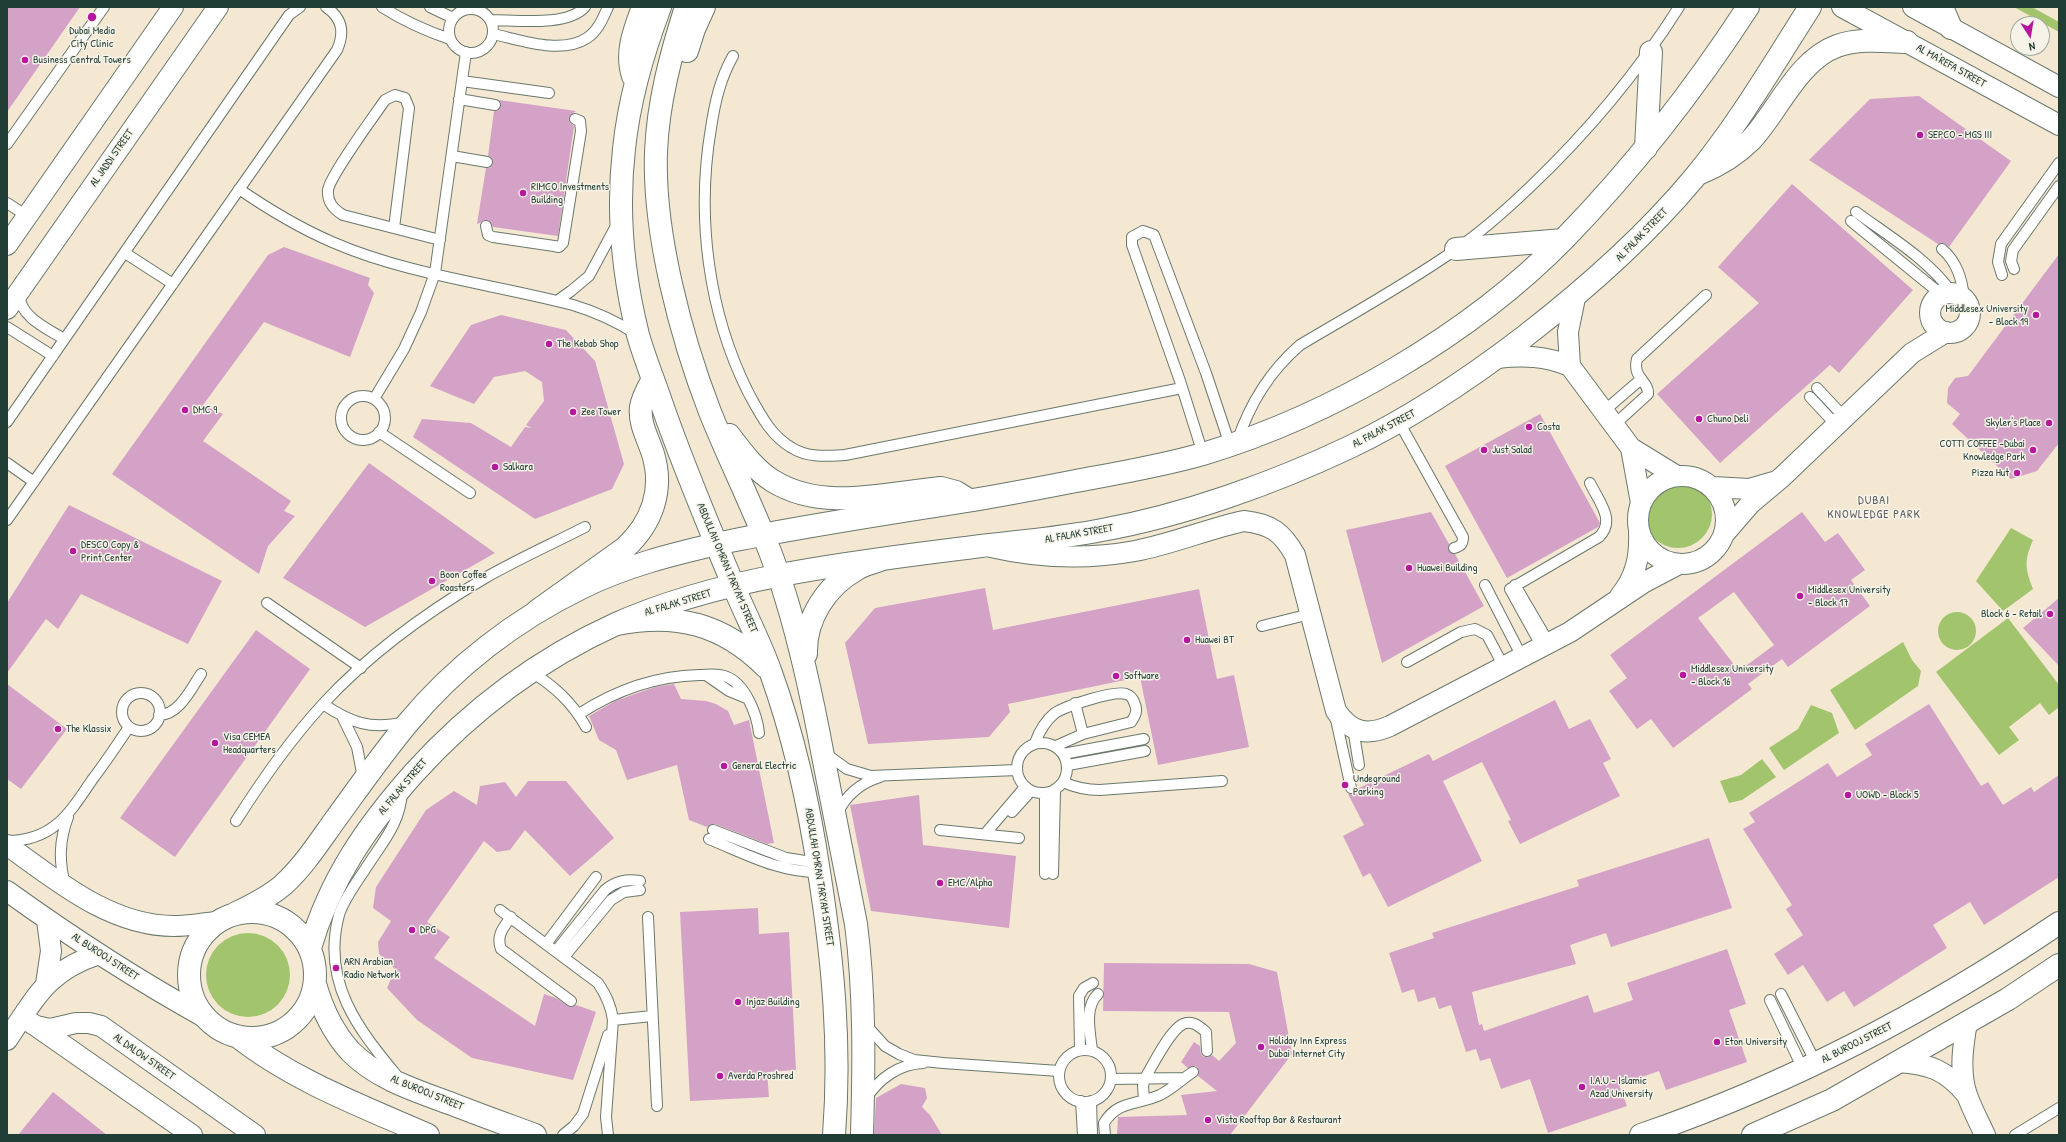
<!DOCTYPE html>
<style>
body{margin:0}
#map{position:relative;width:2066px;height:1142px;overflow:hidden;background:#f4e8d3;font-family:"Patrick Hand",sans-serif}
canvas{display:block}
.frame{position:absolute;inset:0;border:8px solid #1f3d34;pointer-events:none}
.north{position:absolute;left:2010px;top:16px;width:40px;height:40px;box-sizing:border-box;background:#f7f3e8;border:1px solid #a1aaa0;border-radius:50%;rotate:168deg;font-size:11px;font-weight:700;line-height:16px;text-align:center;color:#1f3d34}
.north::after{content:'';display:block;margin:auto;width:14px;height:18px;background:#b5179e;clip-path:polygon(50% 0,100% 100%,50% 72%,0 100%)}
</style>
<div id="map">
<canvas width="2066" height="1142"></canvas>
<div class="frame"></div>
<div class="north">N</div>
</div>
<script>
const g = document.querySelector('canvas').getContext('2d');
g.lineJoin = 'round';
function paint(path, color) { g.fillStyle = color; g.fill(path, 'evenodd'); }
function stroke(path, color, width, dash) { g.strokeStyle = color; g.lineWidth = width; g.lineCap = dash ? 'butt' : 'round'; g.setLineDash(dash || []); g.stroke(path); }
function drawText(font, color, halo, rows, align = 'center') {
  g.font = font + ' "Patrick Hand",sans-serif'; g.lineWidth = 3; g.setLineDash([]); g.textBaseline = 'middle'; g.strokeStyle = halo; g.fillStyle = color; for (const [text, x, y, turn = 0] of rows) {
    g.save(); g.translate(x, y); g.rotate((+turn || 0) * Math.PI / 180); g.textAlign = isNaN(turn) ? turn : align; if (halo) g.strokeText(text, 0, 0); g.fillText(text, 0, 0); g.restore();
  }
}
paint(new Path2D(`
 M 2014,7 L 2032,7 L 2059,22 L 2059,32 Z
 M1644 514a34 34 0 1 1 68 0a34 34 0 1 1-68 0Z
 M 2011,528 L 2033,540 C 2024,561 2025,568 2033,589 L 2003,611 L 1976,581 Z
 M1938 631a19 19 0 1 1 38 0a19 19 0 1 1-38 0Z
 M 2008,618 L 2059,685 L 2059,707 L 2049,715 L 2040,703 L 2009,727 L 2019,740 L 1999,755 L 1936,672 Z
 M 1903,642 L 1912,660 L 1921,671 L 1918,686 L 1855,730 L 1830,690 Z
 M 1811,705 L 1832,713 L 1839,733 L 1784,770 L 1769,748 L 1798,729 Z
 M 1762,759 L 1776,777 L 1742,800 L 1729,803 L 1720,781 L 1741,775 Z
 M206 975a42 42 0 1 1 84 0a42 42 0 1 1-84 0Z`), '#a2c46d');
paint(new Path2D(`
 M 7,7 L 80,7 L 7,112 Z
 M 1919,96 L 2011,161 L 1949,247 L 1944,243 L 1938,244 L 1809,160 L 1870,99 Z
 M 499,100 L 576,111 L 569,117 L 570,123 L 574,126 L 558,236 L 493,227 L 488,220 L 477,224 L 486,168 L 490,168 L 493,163 L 491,157 L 488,156 L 494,111 L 498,111 L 501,106 Z
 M 1792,184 L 1913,290 L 1839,373 L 1830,365 L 1720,463 L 1657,394 L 1759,303 L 1718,267 Z
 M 284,247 L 370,278 L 368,285 L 374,293 L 350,357 L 264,322 L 203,405 L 223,414 L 203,441 L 291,501 L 284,511 L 295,516 L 268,546 L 259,574 L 112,474 L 268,255 Z
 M 2059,254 L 2059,443 L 2037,471 L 2011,479 L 1952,424 L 1960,414 L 1947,403 L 1948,388 L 1955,378 L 1968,376 Z
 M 501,315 L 566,330 L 595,361 L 624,464 L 612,489 L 535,519 L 413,437 L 422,419 L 471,423 L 511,447 L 525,427 L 532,428 L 526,425 L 544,401 L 542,382 L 525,371 L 494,377 L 474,404 L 430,386 L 471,325 Z
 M 1540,414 L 1600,523 L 1598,527 L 1507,578 L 1445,466 Z
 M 369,463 L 495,553 L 365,627 L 283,578 Z
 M 69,505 L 222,581 L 188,644 L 81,594 L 58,629 L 46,619 L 7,673 L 7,603 Z
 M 1431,512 L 1449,544 L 1448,550 L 1455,554 L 1484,606 L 1382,663 L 1346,530 Z
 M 1802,512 L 1825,542 L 1838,533 L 1865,570 L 1851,580 L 1870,606 L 1788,667 L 1782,659 L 1748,684 L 1752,689 L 1673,748 L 1651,719 L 1637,729 L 1609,691 L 1627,678 L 1610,655 ZM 1734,592 L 1774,645 L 1739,671 L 1698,618 Z
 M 985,588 L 993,630 L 1199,589 L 1217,679 L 1234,675 L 1249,747 L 1158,765 L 1140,677 L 1008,704 L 1010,712 L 989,737 L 868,744 L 845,643 L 875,608 Z
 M 2059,598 L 2059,666 L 2023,628 Z
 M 256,630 L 310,669 L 175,857 L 120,818 Z
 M 7,684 L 67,729 L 21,789 L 7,779 Z
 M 674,684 L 681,699 L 706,701 L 716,704 L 728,711 L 734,725 L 749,720 L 774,843 L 767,844 L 715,824 L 712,824 L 707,827 L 689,820 L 677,765 L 627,780 L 616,750 L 599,740 L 589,716 L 615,701 L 655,687 Z
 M 1555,700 L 1569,729 L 1590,719 L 1611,759 L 1603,763 L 1620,796 L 1520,844 L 1508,821 L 1511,820 L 1482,762 L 1443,781 L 1482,861 L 1388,907 L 1370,873 L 1363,877 L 1343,836 L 1364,825 L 1348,794 L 1353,794 L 1357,789 L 1429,754 L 1433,761 Z
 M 1929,704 L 1981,786 L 1988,782 L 2003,805 L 2031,787 L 2034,792 L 2059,775 L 2059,877 L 1984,925 L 1970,902 L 1933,925 L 1947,948 L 1854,1007 L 1844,991 L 1827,1002 L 1803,965 L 1788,975 L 1774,954 L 1803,935 L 1786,909 L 1792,905 L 1743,829 L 1755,822 L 1749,813 L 1828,763 L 1837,777 L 1872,755 L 1865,744 Z
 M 528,781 L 566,781 L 614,838 L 570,876 L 525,830 L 510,850 L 497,852 L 484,841 L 427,922 L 450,937 L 434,958 L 535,1026 L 544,994 L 556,998 L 570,1007 L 576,1005 L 596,1012 L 573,1080 L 472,1058 L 417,1020 L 387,988 L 395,969 L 379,954 L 378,942 L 391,921 L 373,908 L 376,887 L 426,810 L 454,791 L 477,805 L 480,786 L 505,782 L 516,797 Z
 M 919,795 L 923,845 L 1016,856 L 1009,928 L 871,911 L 850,805 Z
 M 1709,838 L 1732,908 L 1611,947 L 1606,933 L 1570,945 L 1576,964 L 1472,992 L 1479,1025 L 1482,1024 L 1484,1031 L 1588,995 L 1594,1013 L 1633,1000 L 1627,983 L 1727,949 L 1746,1004 L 1729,1010 L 1747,1062 L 1666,1090 L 1659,1071 L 1619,1085 L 1627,1106 L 1548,1133 L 1530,1079 L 1501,1089 L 1490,1058 L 1480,1061 L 1476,1049 L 1466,1052 L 1451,1005 L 1439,1009 L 1435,997 L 1418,1002 L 1414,989 L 1402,993 L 1389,953 L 1434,938 L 1432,933 L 1579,886 L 1577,880 Z
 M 758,908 L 759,934 L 789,932 L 796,1070 L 767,1072 L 769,1097 L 690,1101 L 680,912 Z
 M 1104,963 L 1249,964 L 1277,972 L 1292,1054 L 1230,1135 L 1117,1135 L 1118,1117 L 1187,1115 L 1181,1095 L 1217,1091 L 1198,1076 L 1199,1071 L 1196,1066 L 1188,1068 L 1181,1062 L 1194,1042 L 1200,1046 L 1201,1054 L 1204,1057 L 1208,1057 L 1212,1055 L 1219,1061 L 1236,1043 L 1229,1012 L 1103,1011 Z
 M 901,1084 L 925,1088 L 927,1098 L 922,1107 L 930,1115 L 942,1135 L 874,1135 L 876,1098 Z
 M 53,1092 L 107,1135 L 18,1135 Z`), '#d4a2c6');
const service = new Path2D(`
 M 382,7 C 404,21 426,31 450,39
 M 430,7 L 453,18
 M449 31a22 22 0 1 1 44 0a22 22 0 1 1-44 0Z
 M 490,20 C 516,20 567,27 585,7
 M 493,34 C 521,40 561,55 587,38 C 598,31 603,18 608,7
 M 733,56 C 720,79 715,102 711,128 C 696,216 708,312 748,392 C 760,414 770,435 792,448 C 808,458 828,456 845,455 L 1182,388
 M 462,81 L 549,93
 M 459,99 L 495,105
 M 7,144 L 104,7
 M 452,156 L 487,162
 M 239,189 C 268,209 300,228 332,242 C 408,275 493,284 573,305 C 596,312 616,321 636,334
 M 7,203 L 27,216
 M 1856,212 C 1890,237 1928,259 1952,293
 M 1851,221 L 1942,295
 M 486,226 L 488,235 L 493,237 L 554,246 L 559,247 L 563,243 L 581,131 L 580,121 L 575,119
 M 394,228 L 409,108 L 405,98 L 395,95 L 385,100 C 374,116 330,176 328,190 C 327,202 333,209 343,215 L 440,240
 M 1942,249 C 1957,262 1962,279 1964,298
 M 125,253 L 173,284
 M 2014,269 L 2011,261 L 2013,250 L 2059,186
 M 2002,275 L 1998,262 L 2001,244 L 2059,163
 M 19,294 C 20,317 46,328 64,339
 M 557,301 L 571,291 L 589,276 L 617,224
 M 7,327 L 53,356
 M 1817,388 L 1845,418
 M341 418a22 22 0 1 1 44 0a22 22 0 1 1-44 0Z
 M 1810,397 L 1837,426
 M 374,399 L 404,349 L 421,312 L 435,273 L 466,52
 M 1604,411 L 1640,380
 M 7,422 L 289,15 L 300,7
 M 1399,422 L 1463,537 C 1463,544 1461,546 1454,548
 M 1614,425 L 1648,394 C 1649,381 1632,378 1637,359 L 1706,295
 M 379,432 L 470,493
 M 1237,442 C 1250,403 1269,372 1300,345 C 1352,314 1405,285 1455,250 C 1481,232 1506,210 1529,188 C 1587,133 1636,75 1679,7
 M 1203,454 L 1180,381 L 1132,245 L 1132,237 L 1143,231 L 1154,235 L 1206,373 L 1230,445
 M 7,463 L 34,482
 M 7,520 L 337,50 C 345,32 342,18 326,7
 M 1485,585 L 1522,657
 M 1515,585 L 1549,643
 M 267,603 L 361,668
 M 1262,626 L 1310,614
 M 1542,647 L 1510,589 L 1599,537 C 1616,520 1599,502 1590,483
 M 1407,662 L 1461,632 L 1475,629 L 1487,635 L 1504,667
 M 530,671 C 554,686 572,702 586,727
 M 706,675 L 729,691 L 746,698
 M122 712a19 19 0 1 1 38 0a19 19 0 1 1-38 0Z
 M 1075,703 L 1083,734
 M 323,704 C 351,723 371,730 405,722
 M 579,714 C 616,690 654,676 699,675 C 708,675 718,673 727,677 C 745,684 757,714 759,733
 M 159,715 C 179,715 191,689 201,674
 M 1335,715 L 1351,788
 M 342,716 L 357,747 L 363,778
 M 1353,728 L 1359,765
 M1017 768a25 25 0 1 1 50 0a25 25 0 1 1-50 0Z
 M 1035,743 C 1039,732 1045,721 1055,713 C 1066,706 1114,690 1126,694 C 1130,695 1133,699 1134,702 C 1138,710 1136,715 1131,722 L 1083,734 L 1056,746
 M 825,753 L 847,769 L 871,776 L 1017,770
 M 1063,754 L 1144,739
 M 1068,765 L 1145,751
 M 1063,782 C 1076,788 1086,790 1100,790 L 1222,781
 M 1045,793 L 1045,874
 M 1012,812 L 1031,791
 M 837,814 C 846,795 860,783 880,777
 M 236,821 C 262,780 290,740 323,704 C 369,654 427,612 485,578 C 518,559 552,544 585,527
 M 713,830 L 786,858 L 818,863
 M 940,830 L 1019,838
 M 985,834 L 1025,787
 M 709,839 C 744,853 780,873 819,872
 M 7,841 C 53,841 69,814 92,780 C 105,763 117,745 129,727
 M 1053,874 L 1055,790
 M 65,886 C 59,861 59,841 68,817
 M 500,910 L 598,983 C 606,995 611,1005 613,1020 L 606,1117 L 608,1135
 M 511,917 C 503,928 496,936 501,949 L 571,1001
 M 648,917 L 657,1106
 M 546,944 L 596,877
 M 556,951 L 605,890 C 616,881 626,879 640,881
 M 564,957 L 611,900 L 624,892 L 640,890
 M 1781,994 L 1816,1063
 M 1770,1000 L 1803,1069
 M 613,1020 L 652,1016
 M 866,1025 L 885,1046 L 899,1054 L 914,1060 L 943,1063 L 1059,1071
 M 1080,1050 L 1079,996 L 1084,988 L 1093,983
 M 1092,1050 C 1090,1032 1084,1007 1098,994
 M1059 1076a26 26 0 1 1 52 0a26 26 0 1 1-52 0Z
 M 398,1077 C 358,1029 321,982 339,915 C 343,900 359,879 368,865 C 384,840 400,823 402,792
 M 1111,1079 L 1183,1078
 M 866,1099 C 878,1079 899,1064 923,1063
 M 1144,1100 L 1143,1086 L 1145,1078 C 1153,1065 1170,1030 1183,1024 C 1192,1020 1199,1026 1206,1032 L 1207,1051
 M 1081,1101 L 1083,1135
 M 1091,1101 L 1092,1135
 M 563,1135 L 574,1126 L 583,1114 L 608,1035
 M 1105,1135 L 1104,1123 C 1118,1100 1138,1105 1160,1095 C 1172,1089 1182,1079 1193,1072
 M 2015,1135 L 2059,1108`);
const minor = new Path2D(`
 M 1842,7 L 2059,125
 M 1913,7 L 2059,87
 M 7,245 L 173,7
 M1930 313a20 20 0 1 1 40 0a20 20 0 1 1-40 0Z
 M 1575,298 L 1568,332 L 1570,366 L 1631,448 L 1675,475
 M 7,309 L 218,7
 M 1497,358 C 1524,355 1545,356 1570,366
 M 1631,448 L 1641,503
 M1638 520a44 44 0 1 1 88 0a44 44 0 1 1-88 0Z
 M 1713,487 L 1749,489 L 1773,482
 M 1725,533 L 1751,503 L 1782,477 L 1912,353 L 1946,332
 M 991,547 C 1039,558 1086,560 1135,551 C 1172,544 1207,529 1244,521 C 1271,524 1282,532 1295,555 L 1336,711 C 1351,733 1367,736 1390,726 L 1570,632 L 1643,583 L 1679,564
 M 1620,596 C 1636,577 1640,556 1639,532
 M 7,845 C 56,880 110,926 174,926 C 188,926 203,923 217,922
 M 7,891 C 71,937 137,980 206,1018
 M 46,984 L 51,951 L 47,920
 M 22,1017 L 36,1026 L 50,1029 L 76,1023 L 89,1023 L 101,1026 L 255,1135
 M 1967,1022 C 1963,1045 1959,1072 1967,1095 C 1972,1109 1979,1122 1985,1135
 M 36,1026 L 192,1135
 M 7,1040 C 36,997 47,971 99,954
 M 1898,1062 C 1930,1064 1946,1070 1967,1095`);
const tertiary = new Path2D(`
 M 1942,7 L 1951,28
 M 1646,148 L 1651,52
 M 1700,173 C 1720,165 1736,155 1751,140 C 1778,111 1798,60 1837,46 C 1859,38 1883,41 1907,42
 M 1456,249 L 1563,240
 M189 975a63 63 0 1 1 126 0a63 63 0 1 1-126 0Z
 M 236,913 C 253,905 269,897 283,885 C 304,866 319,842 335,820 C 359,787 382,754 407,724 C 454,667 515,620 581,588 C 625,566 673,554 721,543 C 803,526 885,514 967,501 C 1004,495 1040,488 1076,481 C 1119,473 1161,466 1203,454 C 1332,415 1470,335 1565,238 C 1634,167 1694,90 1748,7
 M 310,948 C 330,879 367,826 414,773 C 471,710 539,659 616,624 C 725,575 864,561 981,546 C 1022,541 1062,538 1102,530 C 1185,515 1274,483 1350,447 C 1413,417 1469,379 1524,337 C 1586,289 1644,238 1694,178 C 1738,125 1773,65 1810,7
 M 315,984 C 322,1009 333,1032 350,1051 C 377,1079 417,1091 452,1104 C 480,1115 508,1125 535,1135
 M 237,1036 C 292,1080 364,1107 428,1135
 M 1641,1135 C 1790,1084 1929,1011 2059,923
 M 1753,1135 L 1832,1100 L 2008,999 L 2059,965`);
const secondary = new Path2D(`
 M 660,7 C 643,52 629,100 624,149 C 617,210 623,275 638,335 C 644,356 652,376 659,396 C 681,461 708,524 734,587 C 746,616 761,644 771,673 C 794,737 809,805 819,872 C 833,960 841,1046 834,1135
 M 686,7 C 671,54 658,102 656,152 C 653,232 681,337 710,412 C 735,474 767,534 786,598 C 802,650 813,702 823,756 C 834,812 845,868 856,924 C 865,994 864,1065 862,1135
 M 687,51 L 694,29 L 704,7
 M 633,76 C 625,52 635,29 643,7
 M 729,435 C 742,452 755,470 773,481 C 823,512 886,493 941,488 L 956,492 L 969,500
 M 537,611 L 625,548 C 652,523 664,490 653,454 C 648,438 639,424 641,407 C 643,396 648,388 653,379
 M 617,624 C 676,612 723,624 766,667
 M 806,654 C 805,619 826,586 857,569 C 863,565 872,563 880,560`);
stroke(service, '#6a796c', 12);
stroke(minor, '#6a796c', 22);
stroke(tertiary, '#6a796c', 24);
stroke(secondary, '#6a796c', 24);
stroke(service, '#fff', 10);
stroke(minor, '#fff', 20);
stroke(tertiary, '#fff', 22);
stroke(secondary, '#fff', 22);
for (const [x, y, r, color] of [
 [92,17,5,"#b5179e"],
 [25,60,4,"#b5179e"],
 [1920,135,4,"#b5179e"],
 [523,193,4,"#b5179e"],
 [2036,315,4,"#b5179e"],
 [549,344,4,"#b5179e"],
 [185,410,4,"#b5179e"],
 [573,412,4,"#b5179e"],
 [1699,419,4,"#b5179e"],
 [2049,423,4,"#b5179e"],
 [1529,427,4,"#b5179e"],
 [1484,450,4,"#b5179e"],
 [2033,450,4,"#b5179e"],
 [495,467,4,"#b5179e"],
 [2017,473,4,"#b5179e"],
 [73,551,4,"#b5179e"],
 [1409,568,4,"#b5179e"],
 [432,581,4,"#b5179e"],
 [1800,596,4,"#b5179e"],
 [2050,614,4,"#b5179e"],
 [1187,640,4,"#b5179e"],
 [1683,675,4,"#b5179e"],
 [1116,676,4,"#b5179e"],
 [58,729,4,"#b5179e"],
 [215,743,4,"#b5179e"],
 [724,766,4,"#b5179e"],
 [1345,785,4,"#b5179e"],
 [1848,795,4,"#b5179e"],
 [940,883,4,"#b5179e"],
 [412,930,4,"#b5179e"],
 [336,968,4,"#b5179e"],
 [738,1002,4,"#b5179e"],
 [1717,1042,4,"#b5179e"],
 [1261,1047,4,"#b5179e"],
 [720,1076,4,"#b5179e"],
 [1582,1087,4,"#b5179e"],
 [1208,1120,4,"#b5179e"]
]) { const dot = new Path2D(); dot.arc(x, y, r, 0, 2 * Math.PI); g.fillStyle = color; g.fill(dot); stroke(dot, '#f7f3e8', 1.5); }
drawText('11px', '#1f3d34', '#f7f3e8', [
 ["Dubai Media",92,31,"center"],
 ["City Clinic",92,44,"center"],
 ["Business Central Towers",33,60],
 ["SEPCO - MGS III",1928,135],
 ["RIMCO Investments",531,187],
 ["Building",531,200],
 ["Middlesex University",2028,309,"right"],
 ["- Block 19",2028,322,"right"],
 ["The Kebab Shop",557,344],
 ["DMC 9",193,410],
 ["Zee Tower",581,412],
 ["Chuno Deli",1707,419],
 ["Skyler's Place",2041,423,"right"],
 ["Costa",1537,427],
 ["COTTI COFFEE -Dubai",2025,444,"right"],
 ["Knowledge Park",2025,457,"right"],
 ["Just Salad",1492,450],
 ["Salkara",503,467],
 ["Pizza Hut",2009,473,"right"],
 ["DESCO Copy &",81,545],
 ["Print Center",81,558],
 ["Huawei Building",1417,568],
 ["Boon Coffee",440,575],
 ["Roasters",440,588],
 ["Middlesex University",1808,590],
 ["- Block 17",1808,603],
 ["Block 6 - Retail",2042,614,"right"],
 ["Huawei BT",1195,640],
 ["Middlesex University",1691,669],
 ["- Block 16",1691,682],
 ["Software",1124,676],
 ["The Klassix",66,729],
 ["Visa CEMEA",223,737],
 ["Headquarters",223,750],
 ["General Electric",732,766],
 ["Undeground",1353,779],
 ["Parking",1353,792],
 ["UOWD - Block 5",1856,795],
 ["EMC/Alpha",948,883],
 ["DPG",420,930],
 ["ARN Arabian",344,962],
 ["Radio Network",344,975],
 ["Injaz Building",746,1002],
 ["Holiday Inn Express",1269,1041],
 ["Dubai Internet City",1269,1054],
 ["Eton University",1725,1042],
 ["Averda Proshred",728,1076],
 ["I.A.U - Islamic",1590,1081],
 ["Azad University",1590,1094],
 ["Vista Rooftop Bar & Restaurant",1216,1120]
], 'left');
drawText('11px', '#1f3d34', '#f7f3e8', [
 ["AL MA'REFA STREET",1951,66,29],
 ["AL JADDI STREET",112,158,-55],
 ["AL FALAK STREET",1642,235,-46],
 ["AL FALAK STREET",1384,429,-28],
 ["AL FALAK STREET",1079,534,-10],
 ["ABDULLAH OMRAN TARYAM STREET",727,568,67],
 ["AL FALAK STREET",678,603,-17],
 ["AL FALAK STREET",403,787,-50],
 ["ABDULLAH OMRAN TARYAM STREET",819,877,81],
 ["AL BUROOJ STREET",105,957,33],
 ["AL BUROOJ STREET",1857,1043,-27],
 ["AL DALOW STREET",144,1057,35],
 ["AL BUROOJ STREET",427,1093,22]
]);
g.letterSpacing = '1px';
drawText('12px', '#5e6067', '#f7f3e8', [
 ["DUBAI",1874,501],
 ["KNOWLEDGE PARK",1874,515]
]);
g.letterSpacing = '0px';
</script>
